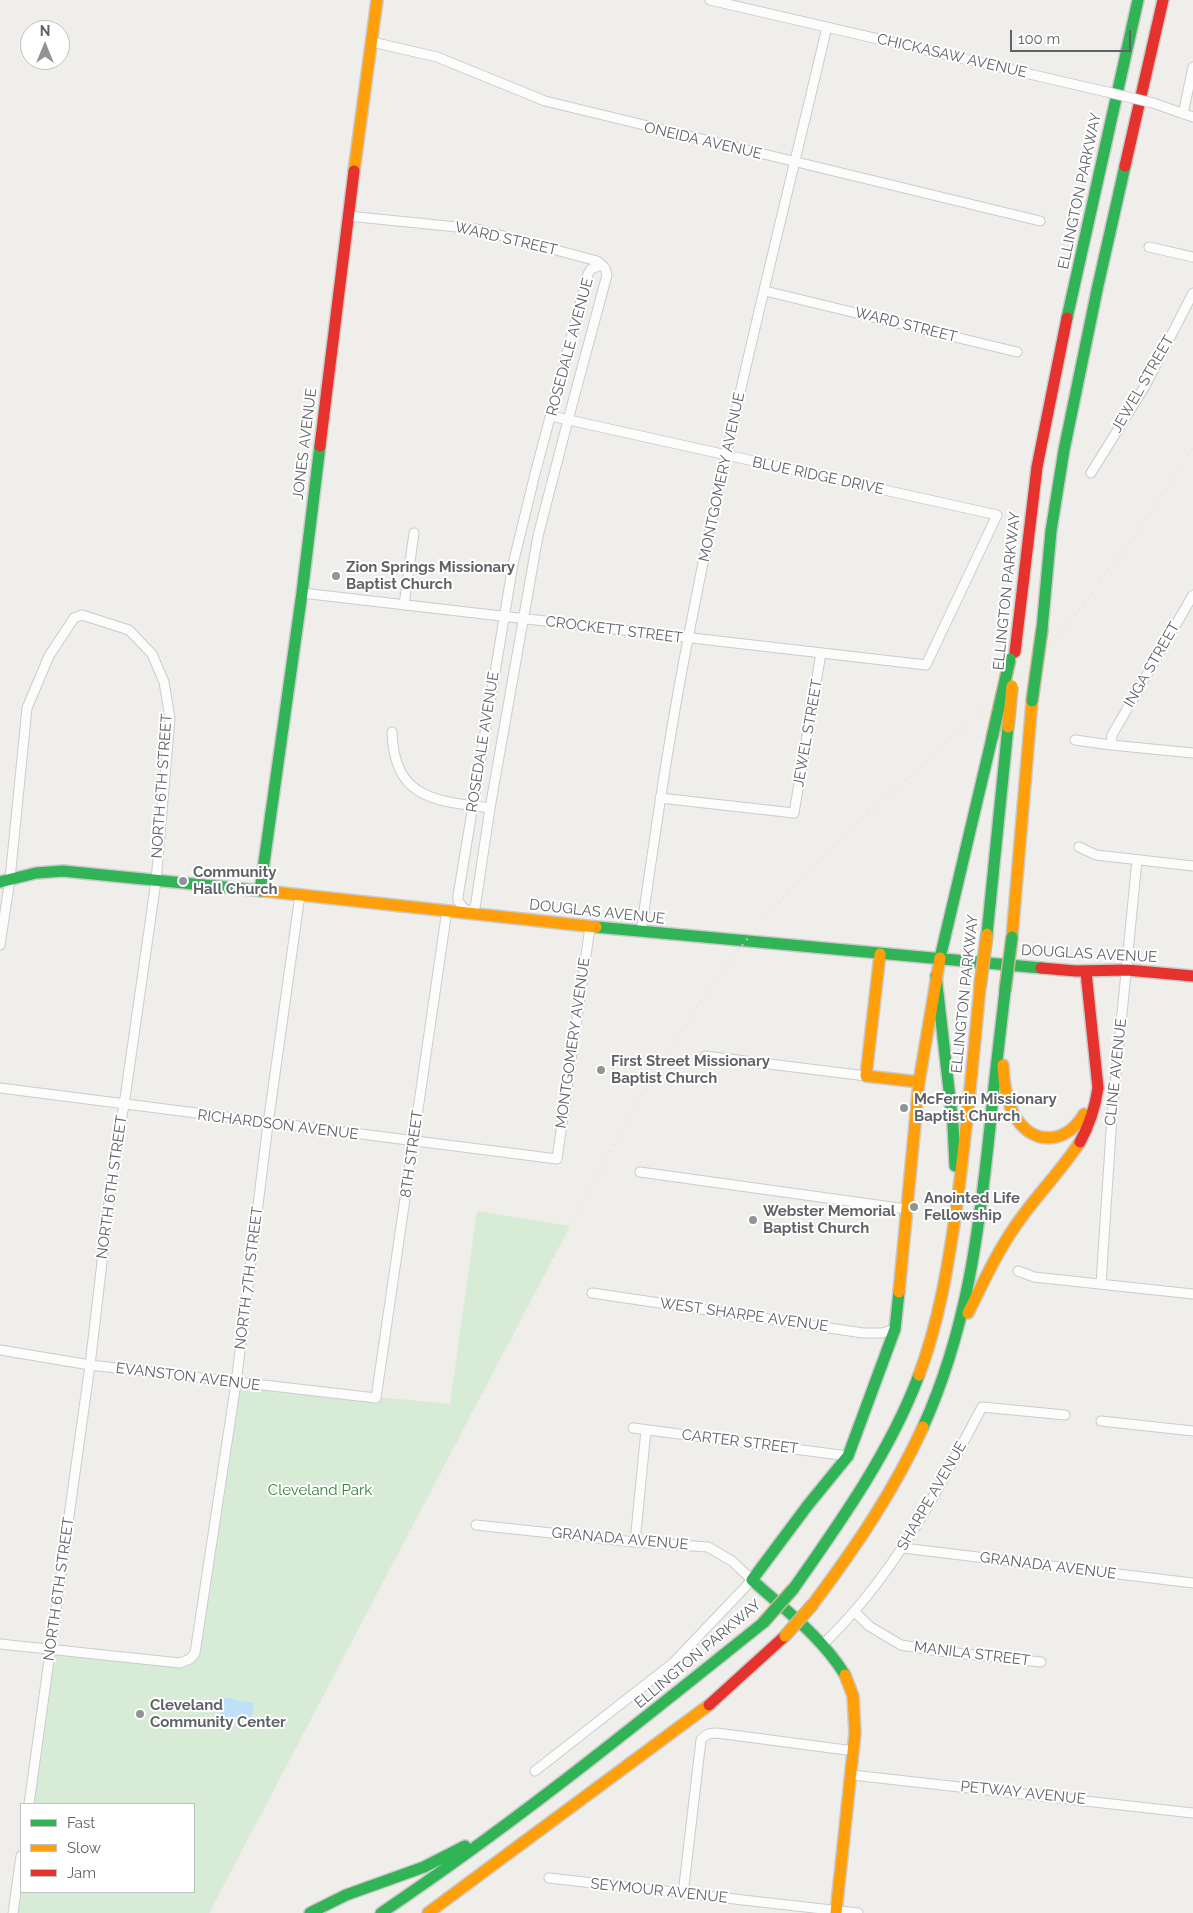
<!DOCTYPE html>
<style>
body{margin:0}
#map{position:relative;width:1193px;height:1913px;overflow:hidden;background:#efeeea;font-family:Raleway,sans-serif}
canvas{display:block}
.legend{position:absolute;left:20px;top:1803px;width:175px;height:90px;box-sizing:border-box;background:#fff;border:1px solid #bfc1c3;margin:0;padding:6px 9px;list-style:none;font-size:15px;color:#5f6368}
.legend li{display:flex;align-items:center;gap:10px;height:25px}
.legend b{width:25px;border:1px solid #bfc1c3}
.north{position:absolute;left:20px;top:20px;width:50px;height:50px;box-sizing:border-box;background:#fff;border:1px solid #bfc1c3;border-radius:50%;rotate:0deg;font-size:14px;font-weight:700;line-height:20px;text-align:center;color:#5f6368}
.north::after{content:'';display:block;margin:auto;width:18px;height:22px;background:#919496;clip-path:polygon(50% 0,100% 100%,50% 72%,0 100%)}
.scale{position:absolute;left:1010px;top:30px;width:121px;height:22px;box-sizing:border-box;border:2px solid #5f6368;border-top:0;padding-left:6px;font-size:15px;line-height:18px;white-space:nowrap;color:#5f6368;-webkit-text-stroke:4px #fff;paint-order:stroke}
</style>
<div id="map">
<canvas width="1193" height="1913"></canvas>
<ul class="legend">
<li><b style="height:6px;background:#30b455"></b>Fast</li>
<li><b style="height:6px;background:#ff9f0a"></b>Slow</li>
<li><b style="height:6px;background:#e5322d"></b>Jam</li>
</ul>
<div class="north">N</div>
<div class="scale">100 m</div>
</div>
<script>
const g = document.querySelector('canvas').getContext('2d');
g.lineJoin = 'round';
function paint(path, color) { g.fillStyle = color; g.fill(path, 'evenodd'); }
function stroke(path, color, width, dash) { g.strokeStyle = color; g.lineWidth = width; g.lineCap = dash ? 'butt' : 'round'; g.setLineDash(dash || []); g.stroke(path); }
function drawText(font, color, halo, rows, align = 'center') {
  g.font = font + ' Raleway,sans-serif'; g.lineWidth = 4; g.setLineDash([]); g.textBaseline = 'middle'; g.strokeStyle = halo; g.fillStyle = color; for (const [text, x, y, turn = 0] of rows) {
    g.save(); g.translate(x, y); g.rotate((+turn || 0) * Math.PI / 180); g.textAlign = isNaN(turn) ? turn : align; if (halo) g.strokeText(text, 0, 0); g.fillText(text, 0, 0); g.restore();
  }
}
paint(new Path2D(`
 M 477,1211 L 570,1226 L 209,1913 L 13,1913 L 21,1856 L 21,1892 L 194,1892 L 194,1804 L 29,1804 L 51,1650 L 180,1663 L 191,1654 L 236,1383 L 450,1404 Z`), '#d8ebd6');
paint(new Path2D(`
 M 222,1697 L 254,1703 L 251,1720 L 220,1717 Z`), '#bfe0f9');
const street = new Path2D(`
 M 710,0 L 1107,92
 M 372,42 L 437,57 L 545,101 L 1040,221
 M 1153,103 L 1193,117
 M 1183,114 L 1193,67
 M 348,216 L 477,229 L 597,261 L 605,268 L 607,275 L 568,420 L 538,536 L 490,808 L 476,902 L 475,907 L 467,912 L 458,901 L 458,896 L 513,564 L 535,474 L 588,274 L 591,269 L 601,265
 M 1149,247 L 1193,257
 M 765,291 L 1017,352
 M 1091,473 L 1145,386 L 1193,293
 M 302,593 L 926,665 L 997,515 L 551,416
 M 1193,595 L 1112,735 L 1111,745 L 1193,753
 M 404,605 L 414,533
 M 392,732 C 394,799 435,801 490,808
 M 1075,740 L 1111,745
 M 660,798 L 794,813 L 821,653
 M 1079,847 L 1096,855 L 1193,866
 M 641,932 C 655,834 669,736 688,639 C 727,433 779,230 827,27
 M 0,945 L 10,879 L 27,708 L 49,656 L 74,618 L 82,615 L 129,630 L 152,654 L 164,682 L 170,718 L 156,881 L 124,1105 L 113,1168 L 90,1365 L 29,1804
 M 705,1056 L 866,1076
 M 0,1088 L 557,1159 L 590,927
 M 640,1172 L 906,1209
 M 1018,1271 L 1034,1277 L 1193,1294
 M 1101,1284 L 1112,1116 L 1137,860
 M 592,1293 L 863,1333 L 882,1333 L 895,1329
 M 0,1350 L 90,1365 L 376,1398 L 447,910
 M 1101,1421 L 1193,1431
 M 633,1428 L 848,1456
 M 476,1525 L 635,1542 L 708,1547 L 732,1561 L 752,1580 L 673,1663 L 535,1771
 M 635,1542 L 646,1430
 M 903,1548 L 1193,1583
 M 855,1612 L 869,1626 L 901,1645 L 938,1651 L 1041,1662
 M 0,1644 L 180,1663 L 190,1659 L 195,1653 L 236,1383 L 268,1124 L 300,895
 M 822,1645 C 892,1579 938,1491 982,1407 L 1065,1415
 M 852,1775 L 1193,1813
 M 549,1878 L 858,1913
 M 683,1894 L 701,1740 C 706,1734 709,1733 717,1733 L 854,1751
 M 13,1913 L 21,1856`);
const fast = new Path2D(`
 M 1067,318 L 1138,0
 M 1042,629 L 1051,531 L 1064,450 L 1097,290 L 1125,166
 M 0,882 L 36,873 L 63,871 L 264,891
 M 260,891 L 302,593 L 320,446
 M 596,927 L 1041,968
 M 987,934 L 1008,727
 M 940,958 L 992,738
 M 936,976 L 953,1125 L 955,1166
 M 923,1427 C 967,1330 979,1232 990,1127 C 994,1082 1000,1036 1005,991
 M 794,1588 C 841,1521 890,1452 919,1375
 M 845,1675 C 822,1637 784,1609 752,1580 L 808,1505 L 848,1456 L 895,1329 L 899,1292
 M 310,1913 L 346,1895 L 424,1867 L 465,1846
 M 381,1913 C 514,1824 638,1723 763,1623`);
const slow = new Path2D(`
 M 354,171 L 377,0
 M 264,891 L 596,927
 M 1012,937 L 1032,701
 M 880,954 L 866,1076 L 919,1082
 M 1003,1065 C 1004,1083 1006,1102 1016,1118 C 1035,1147 1067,1143 1084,1114
 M 899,1292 L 919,1082 L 940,958
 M 968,1313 C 983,1283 997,1252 1016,1225 C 1036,1196 1061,1171 1080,1142
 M 919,1375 C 939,1322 948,1266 956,1211 C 966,1137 973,1062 980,987
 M 813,1604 C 855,1548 894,1491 923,1427
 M 428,1913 L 709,1705
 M 836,1913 L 855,1733 L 853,1696 L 845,1675`);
const jam = new Path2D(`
 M 1125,166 L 1163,0
 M 320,446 L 354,171
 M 1015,652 L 1037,467 L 1067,318
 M 1041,968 L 1076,971 L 1127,970 L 1193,976
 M 1080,1142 C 1090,1124 1095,1108 1098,1088 L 1086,972
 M 709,1705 L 785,1636`);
stroke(street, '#cbcccc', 11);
stroke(fast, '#cacacb', 14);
stroke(slow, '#cacacb', 14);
stroke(jam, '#cacacb', 14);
stroke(street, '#fdfcfc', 9);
stroke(fast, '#30b455', 11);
stroke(slow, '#ff9f0a', 11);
stroke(jam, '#e5322d', 11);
stroke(new Path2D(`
 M 209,1913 L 624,1126 C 666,1052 711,980 767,915 C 852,818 957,742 1045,649 C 1064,630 1080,608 1096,587 C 1131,541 1163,495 1193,447`), '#e4e4e4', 2.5, [1, 6]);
const streetBridge = new Path2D(`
 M 1107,92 L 1153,103`);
const fastBridge = new Path2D(`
 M 1032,701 L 1042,629
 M 992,738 L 1010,659
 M 1005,991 L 1012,937
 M 763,1623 L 794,1588`);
const slowBridge = new Path2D(`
 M 1008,727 L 1012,686
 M 980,987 L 987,934
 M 785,1636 L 813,1604`);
stroke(streetBridge, '#cbcccc', 11, []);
stroke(fastBridge, '#c8b996', 14, []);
stroke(slowBridge, '#c8b996', 14, []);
stroke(streetBridge, '#fdfcfc', 9);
stroke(fastBridge, '#30b455', 11);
stroke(slowBridge, '#ff9f0a', 11);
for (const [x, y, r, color] of [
 [336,576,5,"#919496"],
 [183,881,5,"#919496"],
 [601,1070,5,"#919496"],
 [904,1108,5,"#919496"],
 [914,1207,5,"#919496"],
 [753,1220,5,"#919496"],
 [140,1714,5,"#919496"]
]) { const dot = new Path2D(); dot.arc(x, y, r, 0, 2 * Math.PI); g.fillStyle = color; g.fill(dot); stroke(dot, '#fff', 2); }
drawText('15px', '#5f6368', '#fff', [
 ["CHICKASAW AVENUE",952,56,13],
 ["ONEIDA AVENUE",703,141,13],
 ["ELLINGTON PARKWAY",1080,191,-78],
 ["WARD STREET",506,239,13],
 ["WARD STREET",906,325,14],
 ["ROSEDALE AVENUE",570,347,-75],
 ["JEWEL STREET",1143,384,-60],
 ["JONES AVENUE",305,444,-83],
 ["BLUE RIDGE DRIVE",818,476,12],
 ["MONTGOMERY AVENUE",722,477,-78],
 ["ELLINGTON PARKWAY",1007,591,-84],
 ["CROCKETT STREET",614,630,7],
 ["INGA STREET",1152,665,-60],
 ["JEWEL STREET",808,733,-80],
 ["ROSEDALE AVENUE",483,742,-81],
 ["NORTH 6TH STREET",162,786,-86],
 ["DOUGLAS AVENUE",597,912,6],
 ["DOUGLAS AVENUE",1089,954,3],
 ["ELLINGTON PARKWAY",965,994,-84],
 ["MONTGOMERY AVENUE",573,1043,-82],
 ["CLINE AVENUE",1116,1072,-84],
 ["RICHARDSON AVENUE",278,1125,7],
 ["8TH STREET",412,1154,-82],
 ["NORTH 6TH STREET",112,1187,-82],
 ["NORTH 7TH STREET",249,1278,-83],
 ["WEST SHARPE AVENUE",744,1315,8],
 ["EVANSTON AVENUE",188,1377,7],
 ["CARTER STREET",740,1442,7],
 ["SHARPE AVENUE",932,1496,-60],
 ["GRANADA AVENUE",620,1539,5],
 ["GRANADA AVENUE",1048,1566,7],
 ["NORTH 6TH STREET",59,1589,-82],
 ["ELLINGTON PARKWAY",698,1654,-40],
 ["MANILA STREET",972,1654,7],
 ["PETWAY AVENUE",1023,1793,6],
 ["SEYMOUR AVENUE",659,1891,6]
]);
drawText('bold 15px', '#5f6368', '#fff', [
 ["Zion Springs Missionary",346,567],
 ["Baptist Church",346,584],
 ["Community",193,872],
 ["Hall Church",193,889],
 ["First Street Missionary",611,1061],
 ["Baptist Church",611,1078],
 ["McFerrin Missionary",914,1099],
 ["Baptist Church",914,1116],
 ["Anointed Life",924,1198],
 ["Fellowship",924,1215],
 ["Webster Memorial",763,1211],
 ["Baptist Church",763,1228],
 ["Cleveland",150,1705],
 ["Community Center",150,1722]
], 'left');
drawText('15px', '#348238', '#fff', [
 ["Cleveland Park",320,1490]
]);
</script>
